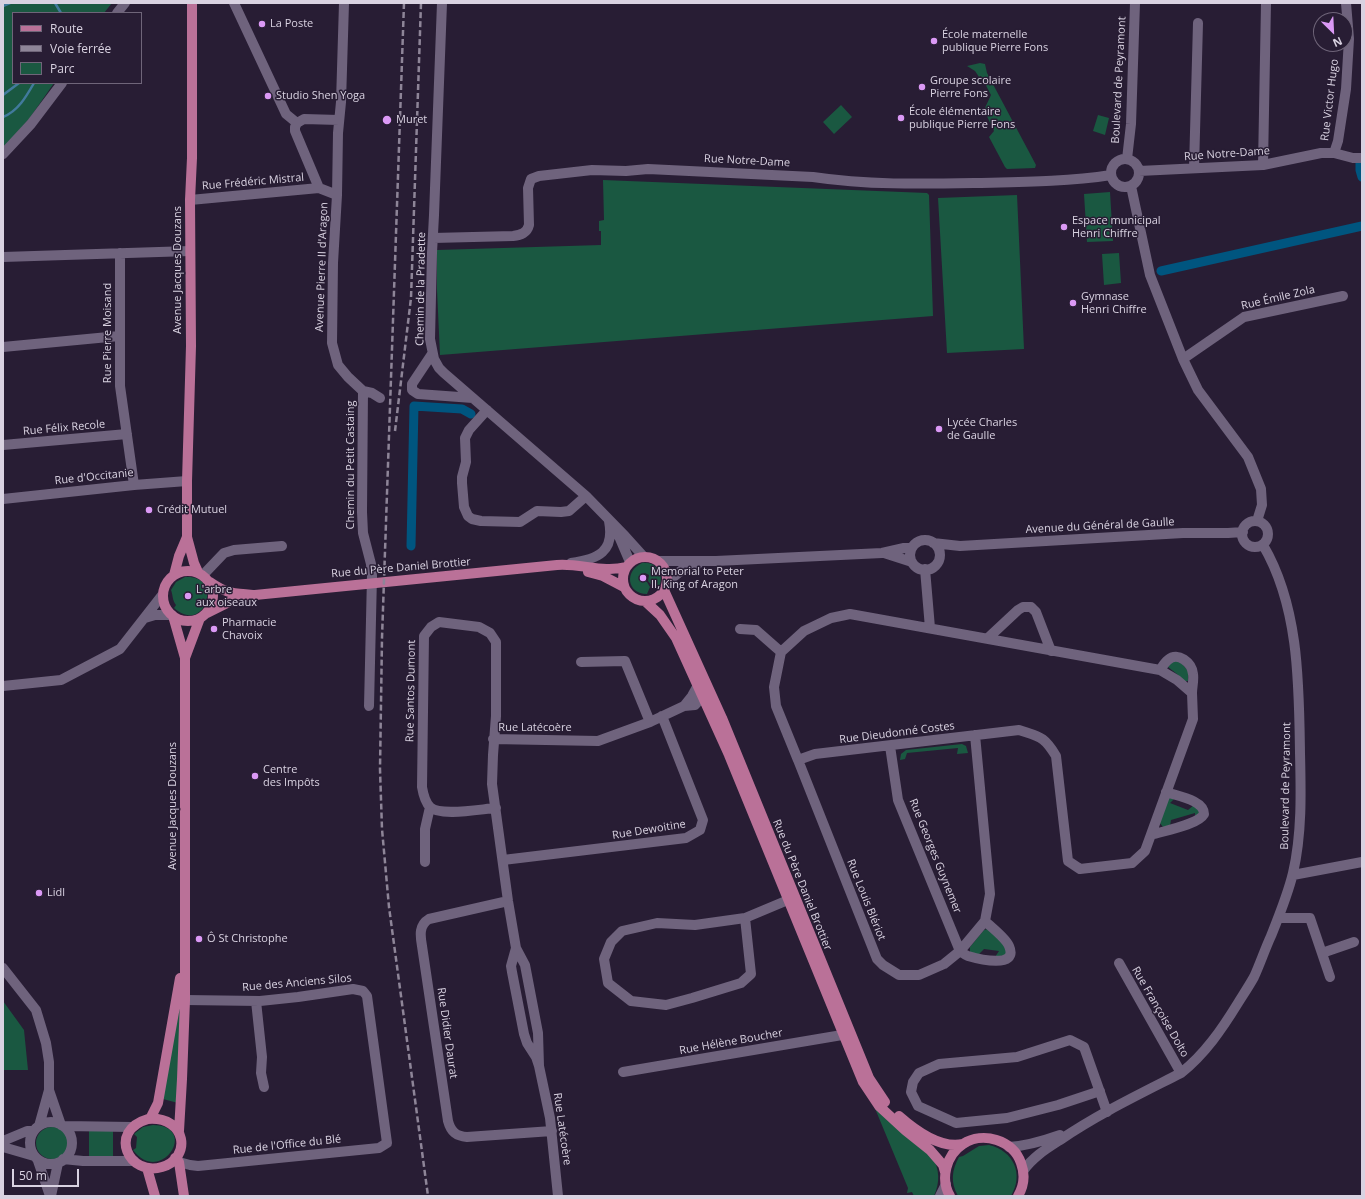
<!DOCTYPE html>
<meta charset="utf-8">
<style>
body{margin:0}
#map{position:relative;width:1365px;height:1199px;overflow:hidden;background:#281d34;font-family:"Open Sans",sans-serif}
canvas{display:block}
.frame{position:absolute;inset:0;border:4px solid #d9d2e1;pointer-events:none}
.legend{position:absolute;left:12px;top:12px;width:130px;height:72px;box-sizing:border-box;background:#281d34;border:1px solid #6f6579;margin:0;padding:5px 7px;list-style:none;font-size:12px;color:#d9d2e1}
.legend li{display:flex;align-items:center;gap:8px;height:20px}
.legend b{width:20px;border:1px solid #6f6579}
.north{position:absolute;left:1313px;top:12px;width:40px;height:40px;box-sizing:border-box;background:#281d34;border:1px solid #6f6579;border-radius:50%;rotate:156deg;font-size:11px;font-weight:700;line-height:16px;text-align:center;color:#d9d2e1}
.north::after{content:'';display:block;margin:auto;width:14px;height:18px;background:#db99f5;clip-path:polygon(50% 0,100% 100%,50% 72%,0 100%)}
.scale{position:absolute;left:12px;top:1169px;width:67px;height:18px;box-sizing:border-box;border:2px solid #d9d2e1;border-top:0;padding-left:5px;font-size:12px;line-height:14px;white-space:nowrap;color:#d9d2e1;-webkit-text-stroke:3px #281d34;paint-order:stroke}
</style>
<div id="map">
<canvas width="1365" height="1199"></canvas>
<div class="frame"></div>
<ul class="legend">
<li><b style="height:5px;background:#ba7198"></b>Route</li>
<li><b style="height:5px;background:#8e8598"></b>Voie ferrée</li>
<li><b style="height:11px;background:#1a5841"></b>Parc</li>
</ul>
<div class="north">N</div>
<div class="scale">50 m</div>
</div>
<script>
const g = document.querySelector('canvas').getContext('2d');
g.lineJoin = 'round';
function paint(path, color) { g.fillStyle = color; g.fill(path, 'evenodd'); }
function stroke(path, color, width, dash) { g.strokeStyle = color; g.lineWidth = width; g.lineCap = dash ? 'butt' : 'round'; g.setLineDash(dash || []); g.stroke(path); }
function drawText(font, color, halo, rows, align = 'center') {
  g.font = font + ' "Open Sans",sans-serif'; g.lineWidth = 3; g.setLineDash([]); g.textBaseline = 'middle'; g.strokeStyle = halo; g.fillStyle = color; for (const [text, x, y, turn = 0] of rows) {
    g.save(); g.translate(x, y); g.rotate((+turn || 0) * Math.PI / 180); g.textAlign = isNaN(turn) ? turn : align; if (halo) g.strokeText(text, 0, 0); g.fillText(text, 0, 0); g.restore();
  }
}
paint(new Path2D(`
 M 3,3 L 112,3 L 104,13 L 13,13 L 13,83 L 54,83 L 29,119 L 3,148 Z
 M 980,63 L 985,64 L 987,73 L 1036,165 L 1035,168 L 1007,169 L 1005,167 L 989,137 L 994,131 L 984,110 L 991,95 L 981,76 L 979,77 L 975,71 L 967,66 Z
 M 841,105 L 852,117 L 834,134 L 823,122 Z
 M 1098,115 L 1109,118 L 1105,135 L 1093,131 Z
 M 603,180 L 927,193 L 929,195 L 933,316 L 440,355 L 437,290 L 437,250 L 601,245 L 601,231 L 599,231 L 599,221 L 604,220 Z
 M 1110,192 L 1113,241 L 1087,242 L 1084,194 Z
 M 1017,195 L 1024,349 L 947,353 L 938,198 Z
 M 1119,253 L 1121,283 L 1104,285 L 1102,254 Z
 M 642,563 C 656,561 665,574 659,587 L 652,586 L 648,581 L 649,575 L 645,573 L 641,576 L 641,580 L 647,582 L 650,587 L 647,594 C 627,594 624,571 642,563 Z
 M 185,577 C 225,574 205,636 174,608 L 176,605 C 172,600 173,595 171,590 L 176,582 Z
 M 1179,660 L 1188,671 L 1188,681 L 1184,681 L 1177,674 L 1168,667 L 1169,662 Z
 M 962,744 L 966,746 L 968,753 L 957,754 L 958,748 L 907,753 L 905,759 L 900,760 L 901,754 L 906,750 Z
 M 1168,798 L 1175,798 L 1170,803 L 1188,810 L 1194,805 L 1201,812 L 1195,819 L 1195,813 L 1171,820 L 1170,826 L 1163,827 L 1159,822 Z
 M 988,929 L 1006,946 L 1006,955 L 995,957 L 999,951 L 984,949 L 978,955 L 970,952 L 970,947 L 984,930 Z
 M 3,1001 L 24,1030 L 28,1070 L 3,1070 Z
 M 177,1006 L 182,1006 L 178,1103 L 163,1099 Z
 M 874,1106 L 932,1157 C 940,1169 940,1183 934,1196 L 914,1196 L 912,1192 L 907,1193 L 908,1188 Z
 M 153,1125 C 200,1126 161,1187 133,1150 L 136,1148 L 137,1137 L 134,1134 L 143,1127 Z
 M36 1143a16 16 0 1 1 32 0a16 16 0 1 1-32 0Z
 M 89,1130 L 113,1130 L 113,1157 L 89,1157 Z
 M 989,1145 C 1014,1151 1024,1174 1011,1196 L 958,1196 C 950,1182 952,1170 959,1157 L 963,1156 L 979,1146 Z`), '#1a5841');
stroke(new Path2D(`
 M 55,3 L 61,13
 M 3,6 L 10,3
 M 3,95 L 19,83
 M 3,117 C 18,111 26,97 34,83`), '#417a9c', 2.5);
stroke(new Path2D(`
 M 1362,163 L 1360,163 L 1360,170 L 1362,177
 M 1161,271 L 1362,226
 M 411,546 L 414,406 L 462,409 L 471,414`), '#00557f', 9);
stroke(new Path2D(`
 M 234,3 L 286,114 L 297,123
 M 344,3 L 341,102 L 338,133 L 337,195 L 333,263 L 332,343 L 338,365 L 348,377 L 363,391 L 372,393 L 380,398
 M 442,3 L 434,215 L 432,253 L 430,339 L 434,359 L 439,368 L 444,373 L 586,496 L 625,536 L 644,557
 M 117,13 L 125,3
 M 297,123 L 295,127 L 295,131 L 319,188 L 337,195
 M 297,123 L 304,119 L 339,120
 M 1334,153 L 1338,141 L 1346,89 L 1349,39 L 1346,3
 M 3,154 L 31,124 L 62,83
 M1111 173a14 14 0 1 1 28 0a14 14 0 1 1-28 0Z
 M 1127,159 L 1131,124 L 1135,3
 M 1263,165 L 1266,3
 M 1194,168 L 1198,23
 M 1139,171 L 1263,165 L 1321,153 L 1334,153 L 1353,158 L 1362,158
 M 1131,186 L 1150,275 L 1183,359 L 1198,390 L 1248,457 L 1261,489 L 1262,505 L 1257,521
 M 190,200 L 319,188
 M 433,238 L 513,236 C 521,235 527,233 529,225 L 528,188 L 531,179 L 539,176 L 592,170 L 626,171 L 648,169 L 813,177 C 866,185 921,184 974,183 C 1020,182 1066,182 1111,175
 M 120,253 L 120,386 L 134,485
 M 3,257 L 190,251
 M 3,347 L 119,336
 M 432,354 L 412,384 L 412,390 L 418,394 L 473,398
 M 1183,359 L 1244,317 L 1343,296
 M 363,391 L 362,512 L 363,533 L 371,564 L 372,576 L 369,706
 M 487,410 L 469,430 L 465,438 L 466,462 L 462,477 L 462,483 L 464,507 L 468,516 L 472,519 L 481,521 L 520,522 L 537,511 L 561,512 L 569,511 L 586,496
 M 3,445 L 127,434
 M 3,499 L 134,485 L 187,481
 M1242 534a13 13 0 1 1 26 0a13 13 0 1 1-26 0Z
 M 618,534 L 630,562
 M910 555a15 15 0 1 1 30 0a15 15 0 1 1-30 0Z
 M 933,543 L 960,546 L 1183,533 L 1228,533 L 1243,532
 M 884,553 L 912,562
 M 659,561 L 716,561 L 882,553 L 904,548 L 911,548
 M 571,563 C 598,559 615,552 609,521
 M 925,569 L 930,628
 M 203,575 L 224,553 L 234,550 L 282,546
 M 667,582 L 682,570 L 698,564
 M 850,614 L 1160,670 L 1177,680 L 1192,693 L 1193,719 L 1145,851 L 1132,863 L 1080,869 L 1068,861 L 1056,756 C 1044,736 1040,737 1019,730 L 815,754 L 798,760 L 776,706 L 774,687 L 781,652 L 804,631 L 831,618 Z
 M 145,618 L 155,615 L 172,615
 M 740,629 L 756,630 L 781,652
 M 988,638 L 1018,610 L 1023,607 L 1031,607 L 1036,612 L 1051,651
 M 581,662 L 625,661 L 650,722
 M 1160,670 C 1162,667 1165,662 1168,660 C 1178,651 1192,663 1193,674 C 1194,680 1192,687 1192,693
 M 3,686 L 61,680 L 120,649 L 163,594
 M 684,706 L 692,696 L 697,687
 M 493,739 L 598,741 L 650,722 L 684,706 L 695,705 L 702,697 L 703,688
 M 890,746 L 898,800 L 960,951 C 963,953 965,955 968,956 C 978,959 1019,969 1009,946 C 1006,938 991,927 985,921
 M 798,760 L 877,959 L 883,965 L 899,975 L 919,975 L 944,964 L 960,951 L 985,921 L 990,894 L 975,735
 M 496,808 C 481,809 440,817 430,807 C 425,802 423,793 422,787 L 424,636 L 431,627 L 439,622 L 479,627 L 490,633 L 496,642 L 496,716 L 493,755 L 492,784 L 508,901 L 516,948 L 525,965 L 538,1033 L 539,1066
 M 1151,835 C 1163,831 1198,825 1204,814 C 1204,800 1177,796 1166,792
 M 503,860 L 686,838 L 700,830 L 703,820 L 662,716
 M 425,862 L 425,829 L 430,807
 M 1293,875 L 1362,862
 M 508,901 L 429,919 C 419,925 420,935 422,946 L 448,1121 C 451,1132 456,1136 467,1137 L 552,1131
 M 745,918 L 751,974 L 741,983 L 692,998 L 666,1005 L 631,1001 L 608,983 L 604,959 L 611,942 L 622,931 L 657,923 L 695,925 L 745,918 L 788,900
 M 1278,918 L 1310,918 L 1330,977
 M 516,948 L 511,966 L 512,972 L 524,1034 L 527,1043 L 536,1057 L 539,1066 L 550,1118 L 558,1196
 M 1322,953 L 1354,942
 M 1119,963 L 1181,1073
 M 3,968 L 36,1010 L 46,1043 L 49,1062 L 49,1090 L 39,1126
 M 256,1001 L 262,1057 L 261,1073 L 264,1087
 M 623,1072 L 842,1035
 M 49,1090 L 61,1125
 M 1100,1091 L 1058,1105 L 1007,1118 L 956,1123 L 918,1106 L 911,1092 L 913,1082 L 919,1073 L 939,1064 L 1017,1057 L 1070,1040 L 1084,1047 L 1107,1112
 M30 1143a21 21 0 1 1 42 0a21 21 0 1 1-42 0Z
 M 64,1126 L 132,1127
 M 3,1141 L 27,1131 L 33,1131
 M 3,1147 L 34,1156
 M 1009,1147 C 1027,1146 1043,1141 1060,1135
 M 63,1159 L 83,1161 L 134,1161
 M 38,1161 L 50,1196
 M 179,1162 L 190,1165 L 198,1166 L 379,1148 L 387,1143 L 367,996 L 363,991 L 353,989 L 298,997 L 260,1001 L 185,1000
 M 1023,1171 C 1033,1157 1046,1149 1060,1140 C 1098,1114 1140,1094 1181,1073 C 1205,1054 1222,1029 1238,1003 C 1243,995 1249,986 1254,977 C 1260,964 1265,949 1271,936 C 1279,916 1288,894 1293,873 C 1302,834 1301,793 1300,753 C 1299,683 1299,606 1263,545
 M 51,1196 L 58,1163
 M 940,1196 L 946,1184`), '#6f637d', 10);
stroke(new Path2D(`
 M 192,3 L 192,158 L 190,200 L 191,346 L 187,481 L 187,537 L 194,563 L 198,572
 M623 579a22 22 0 1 1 44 0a22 22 0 1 1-44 0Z
 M163 596a25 25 0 1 1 50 0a25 25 0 1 1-50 0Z
 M 588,572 L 603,576 L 624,587
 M 174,575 L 179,556 L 187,537
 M 210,582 C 227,594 235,594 255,595 L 557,565 C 580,563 603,573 626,567
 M 664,590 L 722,718 L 869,1078 L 885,1102
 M 646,602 L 660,615 L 676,638 L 729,755 L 863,1082 L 879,1106 L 905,1130 L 930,1150 L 943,1165 L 945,1172
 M 207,613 L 229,602 L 247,597
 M 173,616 L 185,658 L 185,1000 L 182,1079 L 179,1131
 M 185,658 L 200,618
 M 899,1116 C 916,1131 940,1149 963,1144
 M 148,1119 C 187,1116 192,1158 162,1167 C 129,1177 107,1131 148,1119 Z
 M 150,1119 L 158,1103 L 180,978
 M 175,1158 L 179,1162 L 184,1196
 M 147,1168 L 155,1196
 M 950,1196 C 940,1179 946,1155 963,1144 C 983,1131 1013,1140 1021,1163 C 1025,1174 1024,1186 1018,1196`), '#ba7198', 10);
stroke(new Path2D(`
 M 404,3 L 382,638 L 380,769 L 382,829 L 389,907 L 428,1196
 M 395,431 L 411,298 L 421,3`), '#8e8598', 2.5, [6, 3]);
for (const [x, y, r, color] of [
 [262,24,4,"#db99f5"],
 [934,41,4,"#db99f5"],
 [922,87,4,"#db99f5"],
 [268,96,4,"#db99f5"],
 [901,118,4,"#db99f5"],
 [387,120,5,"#db99f5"],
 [1064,227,4,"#db99f5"],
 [1073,303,4,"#db99f5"],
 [939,429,4,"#db99f5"],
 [149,510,4,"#db99f5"],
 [643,578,4,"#db99f5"],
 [188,596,4,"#db99f5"],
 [214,629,4,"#db99f5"],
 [255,776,4,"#db99f5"],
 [39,893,4,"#db99f5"],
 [199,939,4,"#db99f5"]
]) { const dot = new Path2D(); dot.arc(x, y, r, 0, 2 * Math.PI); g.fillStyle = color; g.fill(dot); stroke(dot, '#281d34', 1.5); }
drawText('11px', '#d9d2e1', '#281d34', [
 ["La Poste",270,24],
 ["École maternelle",942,35],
 ["publique Pierre Fons",942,48],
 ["Groupe scolaire",930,81],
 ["Pierre Fons",930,94],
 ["Studio Shen Yoga",276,96],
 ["École élémentaire",909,112],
 ["publique Pierre Fons",909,125],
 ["Muret",396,120],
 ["Espace municipal",1072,221],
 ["Henri Chiffre",1072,234],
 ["Gymnase",1081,297],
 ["Henri Chiffre",1081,310],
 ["Lycée Charles",947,423],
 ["de Gaulle",947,436],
 ["Crédit Mutuel",157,510],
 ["Memorial to Peter",651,572],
 ["II, King of Aragon",651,585],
 ["L'arbre",196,590],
 ["aux oiseaux",196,603],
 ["Pharmacie",222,623],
 ["Chavoix",222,636],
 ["Centre",263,770],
 ["des Impôts",263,783],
 ["Lidl",47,893],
 ["Ô St Christophe",207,939]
], 'left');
drawText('11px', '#d9d2e1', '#281d34', [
 ["Boulevard de Peyramont",1119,80,-87],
 ["Rue Victor Hugo",1330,100,-83],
 ["Rue Notre-Dame",1227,154,-4],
 ["Rue Notre-Dame",747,161,3],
 ["Rue Frédéric Mistral",253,182,-5],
 ["Avenue Pierre II d'Aragon",322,267,-88],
 ["Avenue Jacques Douzans",178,270,-90],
 ["Chemin de la Pradette",421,289,-89],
 ["Rue Émile Zola",1278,298,-13],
 ["Rue Pierre Moisand",108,333,-90],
 ["Rue Félix Recole",64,428,-5],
 ["Chemin du Petit Castaing",351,465,-90],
 ["Rue d'Occitanie",94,477,-6],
 ["Avenue du Général de Gaulle",1100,526,-3],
 ["Rue du Père Daniel Brottier",401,568,-5],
 ["Rue Santos Dumont",411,691,-89],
 ["Rue Latécoère",535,728],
 ["Rue Dieudonné Costes",897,733,-7],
 ["Boulevard de Peyramont",1286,786,-89],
 ["Avenue Jacques Douzans",173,806,-90],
 ["Rue Dewoitine",649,830,-9],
 ["Rue Georges Guynemer",935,856,68],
 ["Rue du Père Daniel Brottier",802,885,68],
 ["Rue Louis Blériot",866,900,68],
 ["Rue des Anciens Silos",297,983,-5],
 ["Rue Françoise Dolto",1160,1012,60],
 ["Rue Didier Daurat",447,1033,82],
 ["Rue Hélène Boucher",731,1042,-10],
 ["Rue Latécoère",562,1129,82],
 ["Rue de l'Office du Blé",287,1145,-6]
]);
</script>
